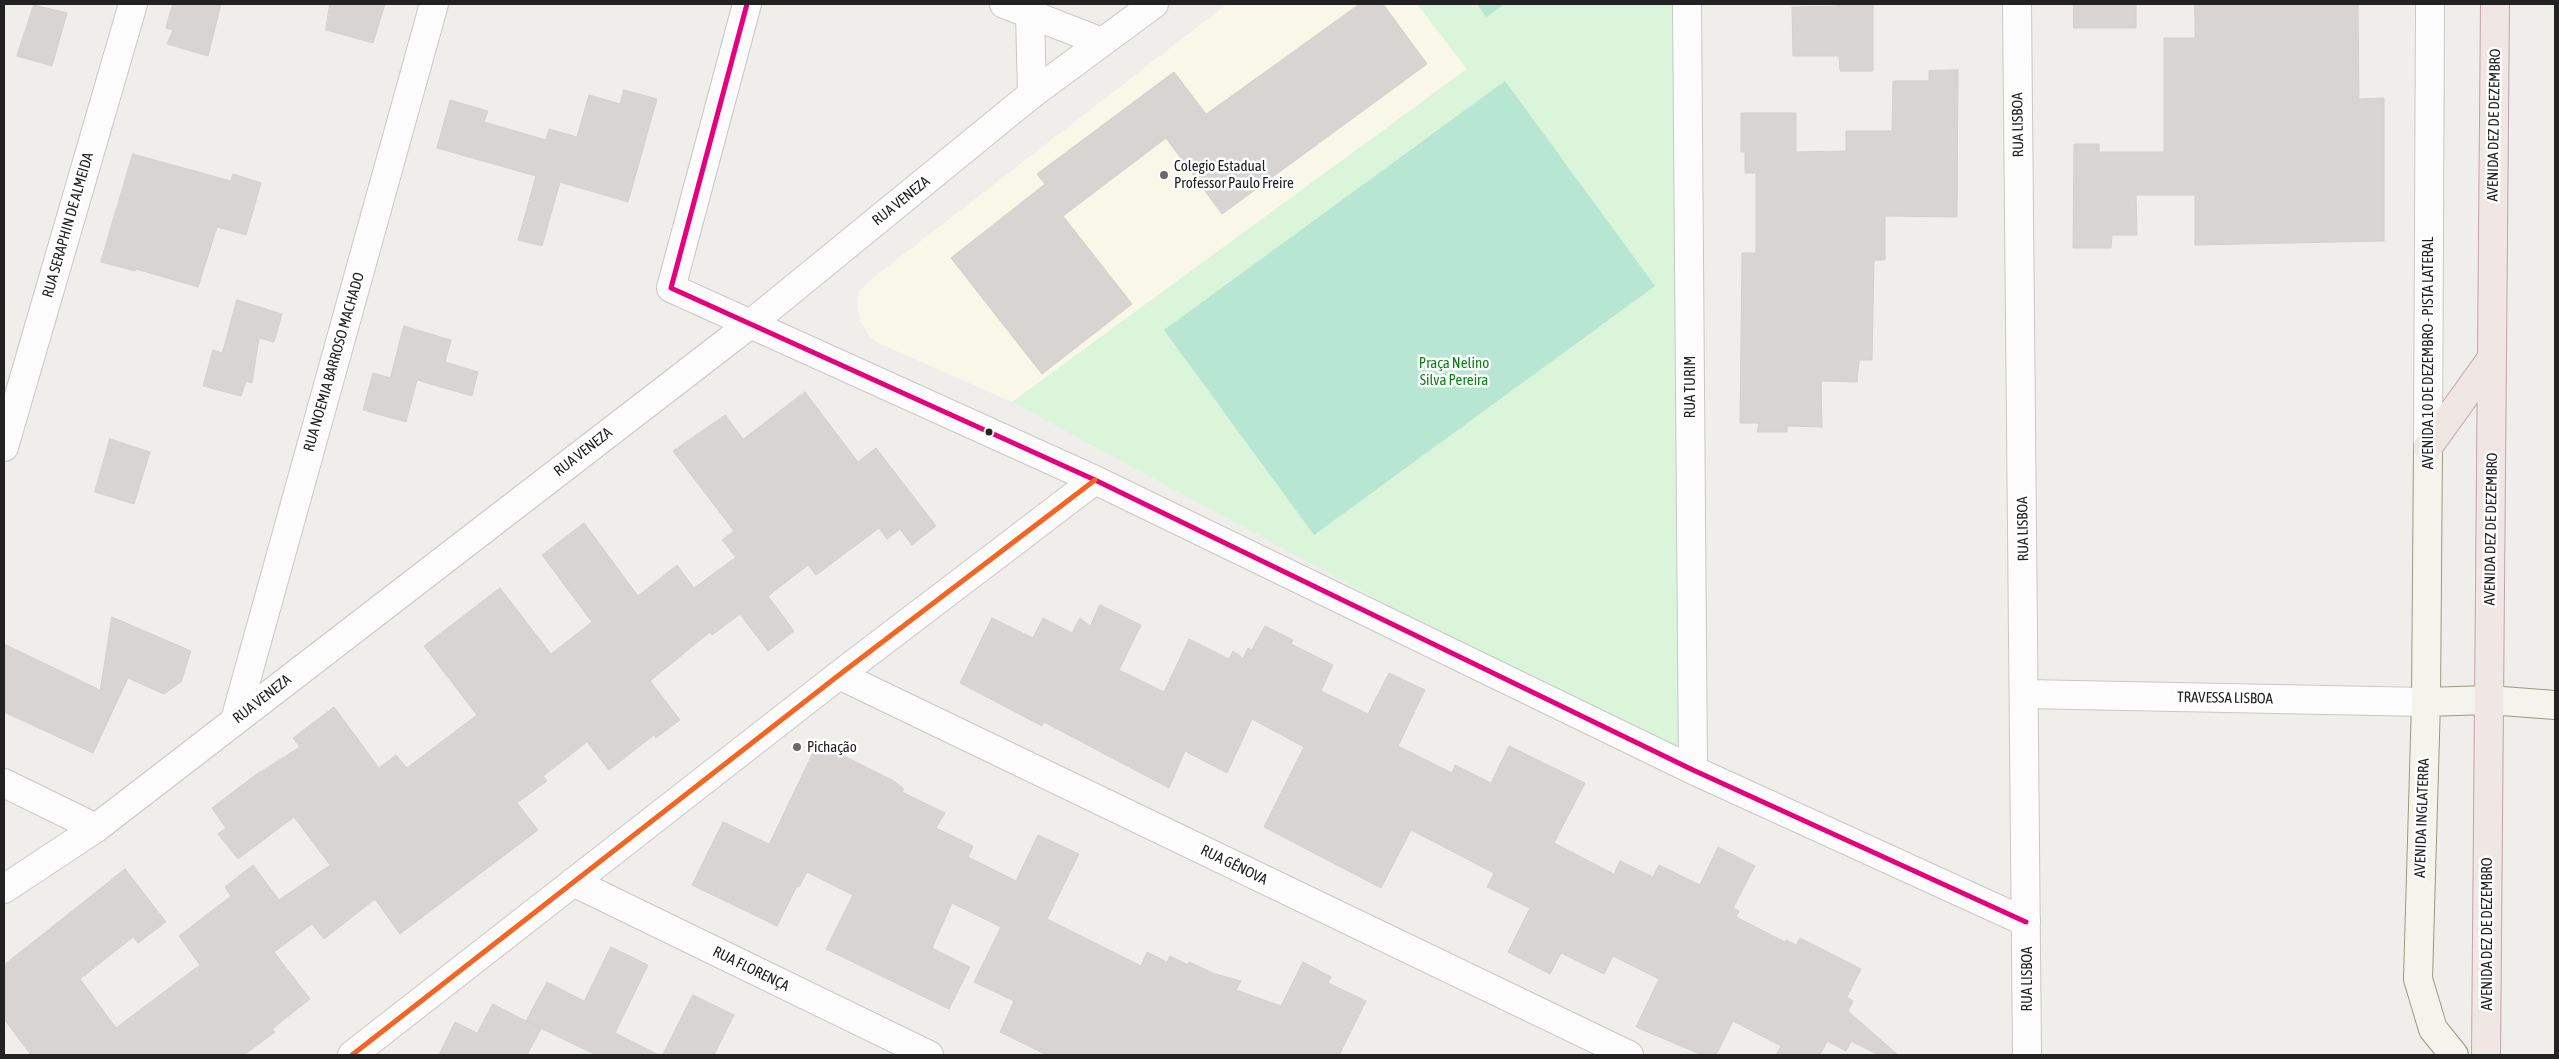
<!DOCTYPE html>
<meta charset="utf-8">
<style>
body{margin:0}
#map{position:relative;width:2559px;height:1059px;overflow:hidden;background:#f0eeeb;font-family:"Asap Condensed",sans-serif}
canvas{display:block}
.frame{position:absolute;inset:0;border:5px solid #222;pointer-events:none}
</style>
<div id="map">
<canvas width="2559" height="1059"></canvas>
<div class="frame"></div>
</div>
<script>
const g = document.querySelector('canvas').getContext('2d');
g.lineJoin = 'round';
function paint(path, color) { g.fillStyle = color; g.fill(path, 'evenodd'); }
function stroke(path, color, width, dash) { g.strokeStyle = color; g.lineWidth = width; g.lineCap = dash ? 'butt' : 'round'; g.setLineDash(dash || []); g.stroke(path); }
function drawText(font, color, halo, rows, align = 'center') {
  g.font = font + ' "Asap Condensed",sans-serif'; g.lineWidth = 5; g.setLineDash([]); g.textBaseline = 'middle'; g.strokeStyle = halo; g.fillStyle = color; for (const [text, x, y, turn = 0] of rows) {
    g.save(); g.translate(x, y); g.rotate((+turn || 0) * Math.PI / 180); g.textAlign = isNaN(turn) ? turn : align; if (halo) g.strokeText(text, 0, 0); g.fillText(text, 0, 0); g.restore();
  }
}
paint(new Path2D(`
 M 1227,4 L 1418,4 L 1467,69 L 1012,402 L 878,343 L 870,337 L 860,320 L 858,310 L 858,293 L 869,281 Z`), '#f8f7e8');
paint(new Path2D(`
 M 1417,4 L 1687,4 L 1693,770 L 1012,402 L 1467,69 Z`), '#daf5da');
paint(new Path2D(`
 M 1477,4 L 1505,4 L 1486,17 Z
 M 1505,81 L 1655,286 L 1314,535 L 1164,330 Z`), '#b7e6d2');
const building = new Path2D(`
 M 173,4 L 221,4 L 208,56 L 167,44 L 173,30 L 166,28 Z
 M 330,4 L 385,4 L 373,43 L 326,30 Z
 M 1360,4 L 1383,4 L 1427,64 L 1222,214 L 1166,138 L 1063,216 L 1132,304 L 1042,374 L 951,258 L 1045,184 L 1037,174 L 1174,72 L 1206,114 Z
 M 1839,4 L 1873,4 L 1873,71 L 1840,71 L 1839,56 L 1793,56 L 1792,7 L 1839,6 Z
 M 2074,4 L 2136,4 L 2136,28 L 2074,28 Z
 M 2195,4 L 2358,4 L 2359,99 L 2384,98 L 2384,241 L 2195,245 L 2195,195 L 2136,195 L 2137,235 L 2112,235 L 2111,248 L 2073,248 L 2074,144 L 2099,144 L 2099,152 L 2164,152 L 2164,38 L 2195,38 Z
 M 34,5 L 67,13 L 52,66 L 17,56 Z
 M 1958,70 L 1957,217 L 1885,216 L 1885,260 L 1874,260 L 1872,360 L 1859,360 L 1857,382 L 1821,381 L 1822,427 L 1787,426 L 1787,432 L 1757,432 L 1759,423 L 1740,423 L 1742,253 L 1756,253 L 1756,173 L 1745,173 L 1745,152 L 1741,152 L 1741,113 L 1796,113 L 1796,152 L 1846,151 L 1846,131 L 1892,131 L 1893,81 L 1929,81 L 1929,71 Z
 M 624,90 L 657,99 L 628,202 L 560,182 L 542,246 L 518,240 L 536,176 L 437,148 L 450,100 L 488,111 L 484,122 L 546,140 L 549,129 L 577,137 L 589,95 L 620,104 Z
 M 133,154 L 231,181 L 233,174 L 261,183 L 246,235 L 217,227 L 198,287 L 136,269 L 135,271 L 101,262 Z
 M 237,300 L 282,314 L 274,342 L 259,338 L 252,383 L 246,381 L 241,396 L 203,386 L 213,350 L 222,353 Z
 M 404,326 L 451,340 L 445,362 L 478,372 L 472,396 L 417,380 L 406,422 L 363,410 L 373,373 L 390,378 Z
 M 805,392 L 858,462 L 876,448 L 936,526 L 912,545 L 900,529 L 887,539 L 879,528 L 816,575 L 808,565 L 768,596 L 794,631 L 768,651 L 740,614 L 712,635 L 710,632 L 650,681 L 680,720 L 656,738 L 654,735 L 609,770 L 587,742 L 543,776 L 547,781 L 517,803 L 538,830 L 400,934 L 375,899 L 324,939 L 312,924 L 274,952 L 310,999 L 272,1029 L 275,1032 L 244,1055 L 31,1055 L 4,1019 L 4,965 L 125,869 L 166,922 L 138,943 L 133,937 L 80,979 L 116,1028 L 200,965 L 179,936 L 231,896 L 225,887 L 253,865 L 279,900 L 330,865 L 294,817 L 238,859 L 218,834 L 226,828 L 212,808 L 254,776 L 300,747 L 293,738 L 334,707 L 379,768 L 396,755 L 407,768 L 477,715 L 424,646 L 500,588 L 551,654 L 592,622 L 542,555 L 584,523 L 638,596 L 677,565 L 694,588 L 736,557 L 722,540 L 734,531 L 673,451 L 725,415 L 743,439 Z
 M 110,439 L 150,452 L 134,504 L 95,492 Z
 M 1100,605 L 1141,625 L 1119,670 L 1164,692 L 1189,639 L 1229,659 L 1233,651 L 1243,658 L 1248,648 L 1252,650 L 1265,626 L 1293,640 L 1291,644 L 1333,665 L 1321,691 L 1368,714 L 1389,673 L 1425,690 L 1398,746 L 1452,773 L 1455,765 L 1491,783 L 1509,746 L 1585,783 L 1554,843 L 1614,874 L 1620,861 L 1653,877 L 1659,865 L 1700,885 L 1718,847 L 1755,866 L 1733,908 L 1739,911 L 1736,917 L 1785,942 L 1786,940 L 1796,945 L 1800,938 L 1861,969 L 1847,997 L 1853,1001 L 1848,1011 L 1898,1055 L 1879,1055 L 1851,1041 L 1846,1051 L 1827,1041 L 1820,1055 L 1776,1055 L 1781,1046 L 1733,1021 L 1716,1055 L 1702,1055 L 1636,1027 L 1659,979 L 1613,956 L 1604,974 L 1561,953 L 1550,974 L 1508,952 L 1530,908 L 1487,887 L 1494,873 L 1411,830 L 1381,888 L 1264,827 L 1304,747 L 1252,719 L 1227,773 L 1185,751 L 1169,788 L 1044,722 L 1042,726 L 960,683 L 992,618 L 1033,638 L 1043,618 L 1072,633 L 1080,618 L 1090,626 Z
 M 112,617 L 191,651 L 181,682 L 164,694 L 128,678 L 93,753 L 4,712 L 4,644 L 100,690 Z
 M 818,743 L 892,780 L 904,789 L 902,792 L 945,813 L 936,828 L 973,846 L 968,857 L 1016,881 L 1038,835 L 1079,854 L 1047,919 L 1141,966 L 1147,952 L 1167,962 L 1170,956 L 1188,965 L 1189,962 L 1215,974 L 1241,981 L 1236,990 L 1281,1006 L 1303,962 L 1331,977 L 1328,983 L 1366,1001 L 1339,1055 L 1047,1055 L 1000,1032 L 1014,1001 L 974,982 L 1001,927 L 952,903 L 932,948 L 970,967 L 949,1009 L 826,949 L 853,895 L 807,872 L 799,887 L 797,886 L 777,926 L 692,885 L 723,822 L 769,844 Z
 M 611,947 L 648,965 L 615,1033 L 659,1055 L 596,1055 L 526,1021 L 547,982 L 584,1001 Z
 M 693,995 L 734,1015 L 714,1055 L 663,1055 Z
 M 493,1004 L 541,1029 L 527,1055 L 439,1055 L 455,1022 L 477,1033 Z`);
paint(building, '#d7d4d2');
stroke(building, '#d3d0cc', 1);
const minor = new Path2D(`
 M 747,4 L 671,288 L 1095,480 L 1693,770 L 2026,922
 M 1004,4 L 1102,42
 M 1687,4 L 1693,770
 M 1032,94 L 1030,14 L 1033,4
 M 4,447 L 133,4
 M 2428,447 L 2430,4
 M 839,675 L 1629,1055
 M 2025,694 L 2426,702
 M 235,720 L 434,4
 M 4,783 L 96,828
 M 573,882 L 929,1055
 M 352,1055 L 839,675 L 1095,480`);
const tertiary = new Path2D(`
 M 2017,4 L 2027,1055
 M 4,889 L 96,828 L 749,325 L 1032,94 L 1154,4`);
const secondary = new Path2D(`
 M 2428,447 L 2426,702 L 2418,979 L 2433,1029 L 2454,1055
 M 2426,702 L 2489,700 L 2555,705`);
const trunk = new Path2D(`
 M 2428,447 L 2492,358
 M 2486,1055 L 2495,4`);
stroke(minor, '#c9c8c7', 30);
stroke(tertiary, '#c9c8c7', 30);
stroke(secondary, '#999a82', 30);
stroke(trunk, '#c5a2ac', 30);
stroke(minor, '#fdfcfc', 28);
stroke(tertiary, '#fdfcfc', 28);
stroke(secondary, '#f4f4ed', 28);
stroke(trunk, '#f0e6e4', 28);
stroke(new Path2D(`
 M 747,4 L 671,288 L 1095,480 L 1693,770 L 2026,922`), '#e5007d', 5);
stroke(new Path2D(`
 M 352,1055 L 839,675 L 1095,480`), '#f26522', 5);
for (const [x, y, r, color] of [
 [1164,175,5,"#6a6968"],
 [989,432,4.5,"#222"],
 [797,747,5,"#6a6968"]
]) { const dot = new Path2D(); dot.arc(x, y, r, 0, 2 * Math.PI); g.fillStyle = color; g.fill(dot); stroke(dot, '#fff', 2); }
drawText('15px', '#222', '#fff', [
 ["RUA LISBOA",2018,125,-91],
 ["AVENIDA DEZ DE DEZEMBRO",2494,125,-89],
 ["RUA VENEZA",901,201,-39],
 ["RUA SERAPHIN DE ALMEIDA",68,225,-74],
 ["AVENIDA 10 DE DEZEMBRO - PISTA LATERAL",2428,353,-90],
 ["RUA NOEMIA BARROSO MACHADO",334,362,-74],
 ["RUA TURIM",1690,387,-90],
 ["RUA VENEZA",583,452,-38],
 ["RUA LISBOA",2023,529,-91],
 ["AVENIDA DEZ DE DEZEMBRO",2491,529,-89],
 ["TRAVESSA LISBOA",2225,698,1],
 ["RUA VENEZA",262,699,-38],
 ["AVENIDA INGLATERRA",2422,818,-88],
 ["RUA GÊNOVA",1234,865,26],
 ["AVENIDA DEZ DE DEZEMBRO",2487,934,-90],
 ["RUA FLORENÇA",751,969,26],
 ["RUA LISBOA",2027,979,-90]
]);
drawText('15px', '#222', '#fff', [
 ["Colegio Estadual",1174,166],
 ["Professor Paulo Freire",1174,183],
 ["Pichação",807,747]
], 'left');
drawText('15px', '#0c8416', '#fff', [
 ["Praça Nelino",1454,363],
 ["Silva Pereira",1454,380]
]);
</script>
